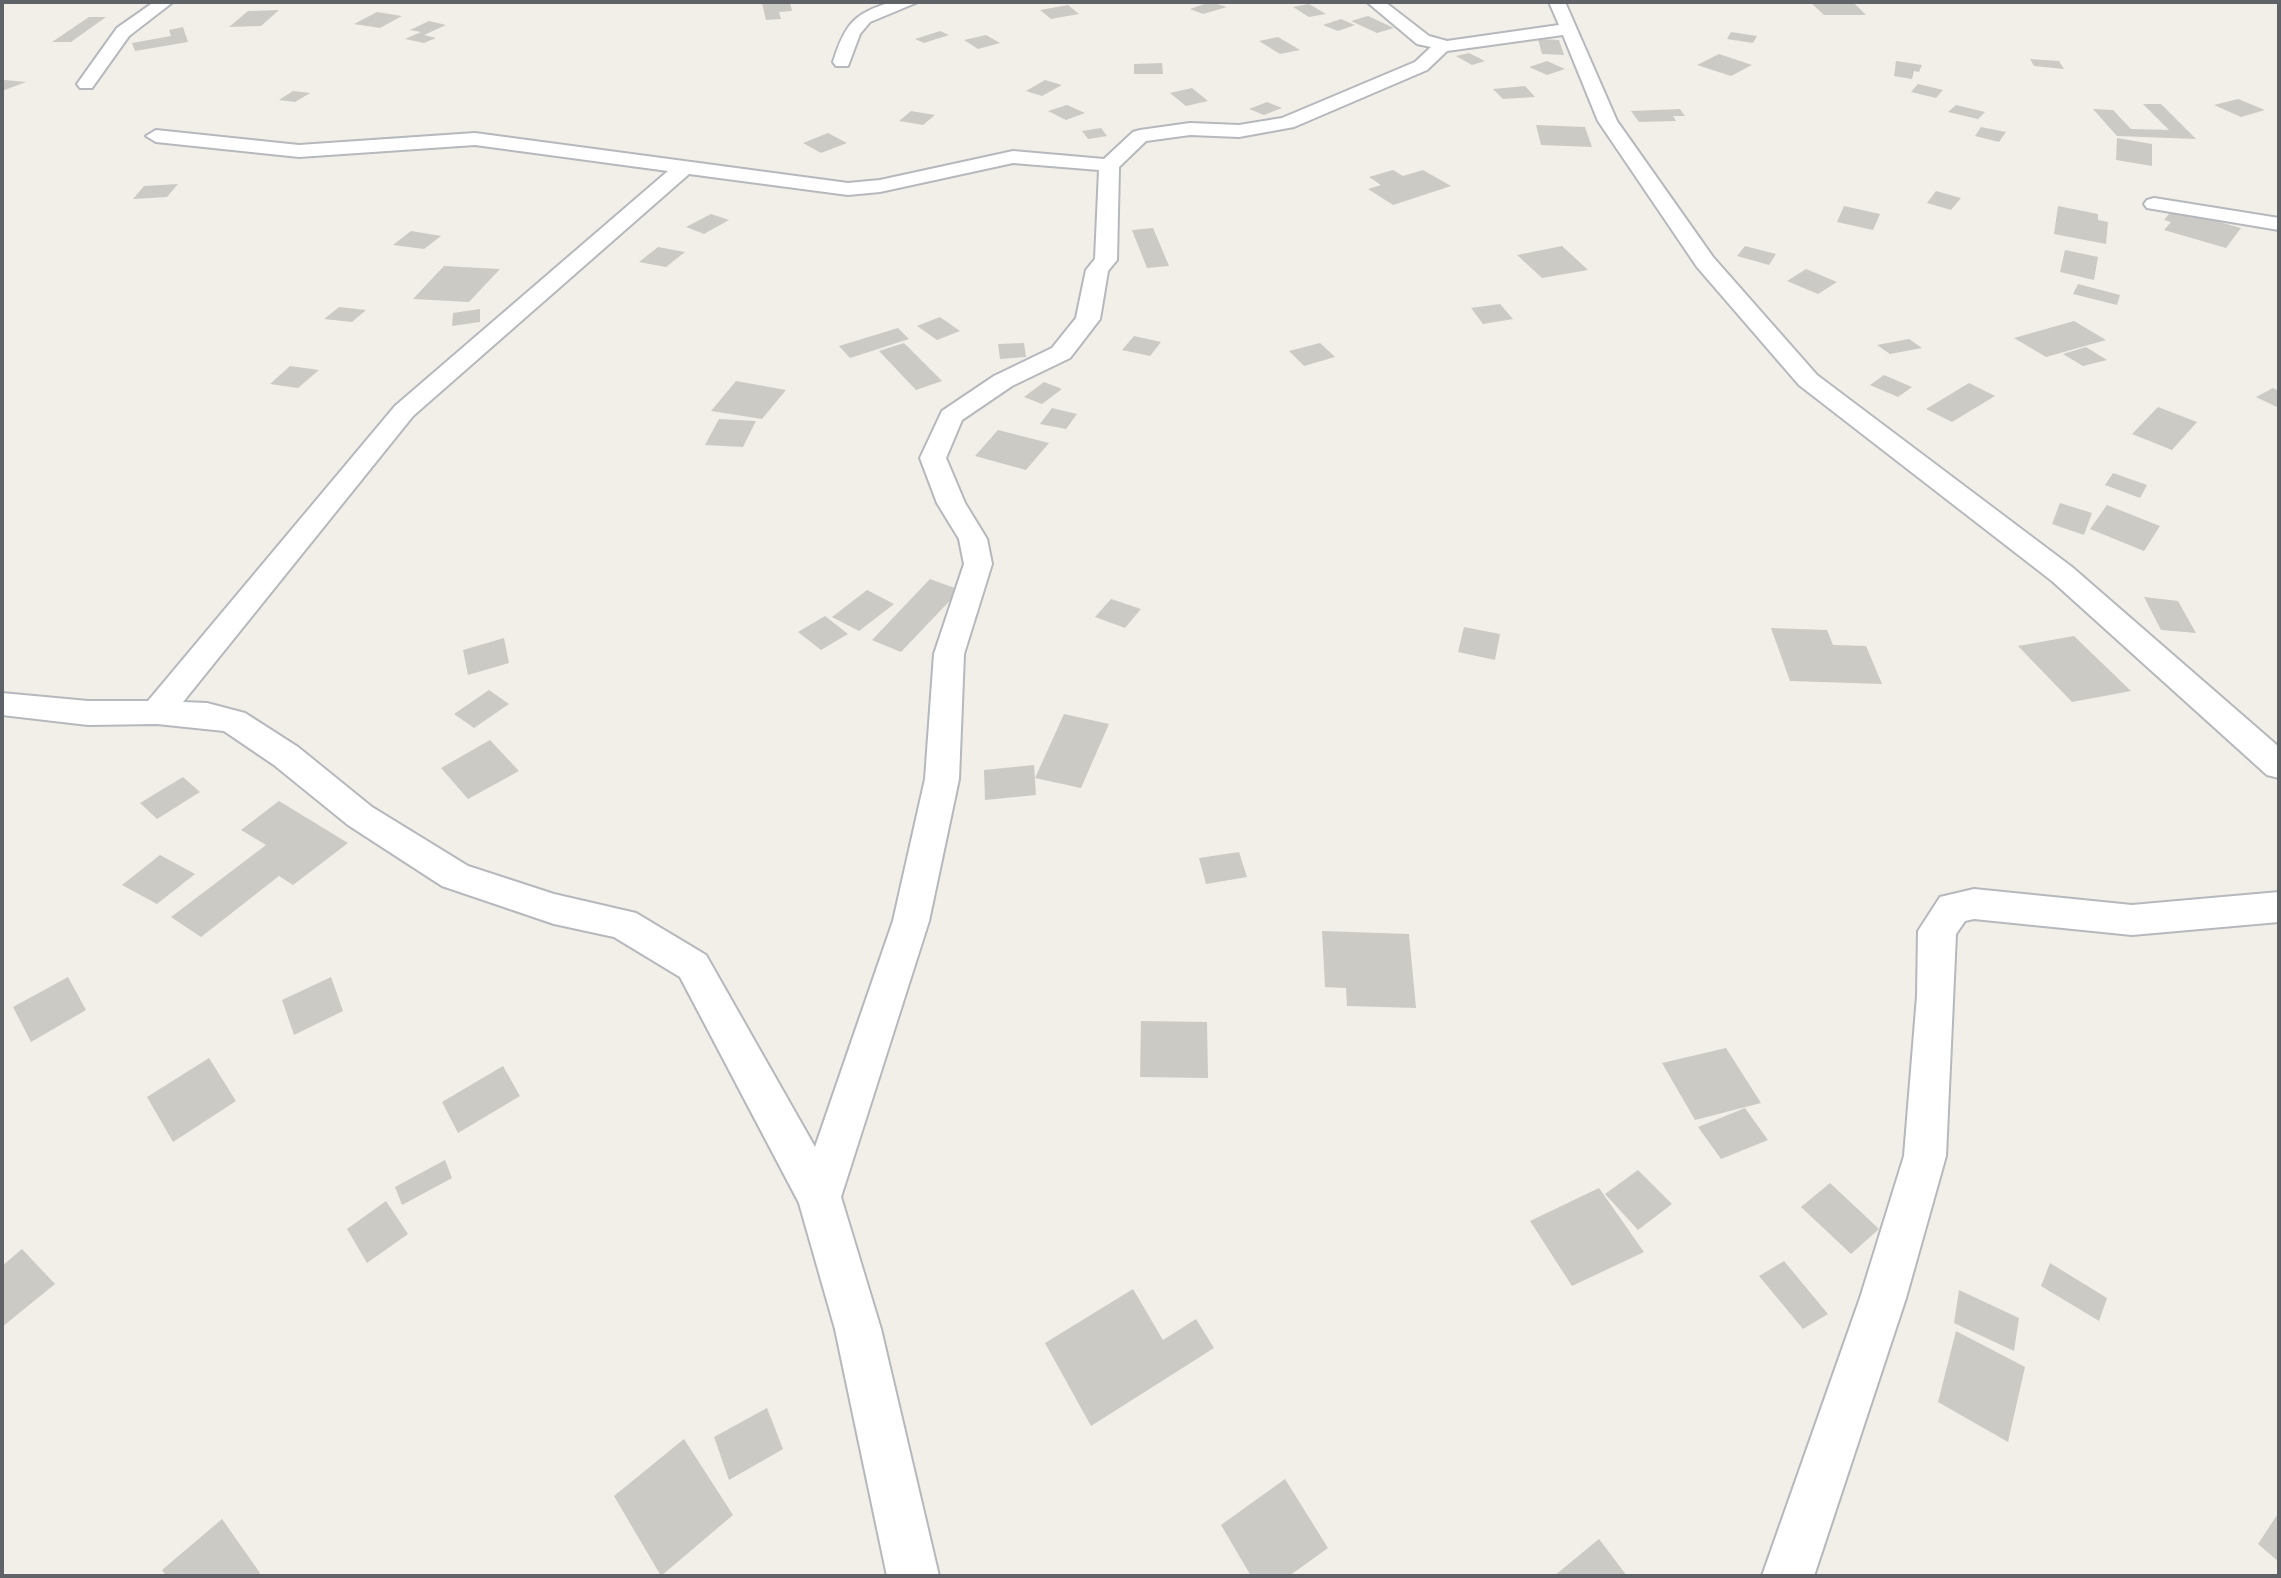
<!DOCTYPE html>
<style>
body{margin:0}
#map{position:relative;width:2281px;height:1578px;overflow:hidden;background:#f1efe8;font-family:Ubuntu,sans-serif}
canvas{display:block}
.frame{position:absolute;inset:0;border:4px solid #5f6368;pointer-events:none}
</style>
<div id="map">
<canvas width="2281" height="1578"></canvas>
<div class="frame"></div>
</div>
<script>
const g = document.querySelector('canvas').getContext('2d');
g.lineJoin = 'round';
function paint(path, color) { g.fillStyle = color; g.fill(path, 'evenodd'); }
function stroke(path, color, width, dash) { g.strokeStyle = color; g.lineWidth = width; g.lineCap = dash ? 'butt' : 'round'; g.setLineDash(dash || []); g.stroke(path); }
paint(new Path2D(`
 M 790,2 L 792,11 L 779,12 L 781,19 L 766,20 L 762,3 Z
 M 1210,2 L 1227,7 L 1203,14 L 1190,9 Z
 M 1810,2 L 1853,2 L 1866,15 L 1824,15 Z
 M 1309,4 L 1326,14 L 1309,17 L 1293,7 Z
 M 1068,5 L 1079,14 L 1051,19 L 1040,10 Z
 M 279,10 L 261,26 L 229,27 L 248,11 Z
 M 377,12 L 402,16 L 380,28 L 354,24 Z
 M 1368,16 L 1394,28 L 1377,33 L 1351,21 Z
 M 89,17 L 106,17 L 71,42 L 52,42 Z
 M 1341,19 L 1355,25 L 1338,31 L 1323,25 Z
 M 429,21 L 446,25 L 424,35 L 436,38 L 424,43 L 405,39 L 421,32 L 410,30 Z
 M 183,27 L 188,42 L 135,51 L 132,43 L 171,36 L 169,30 Z
 M 940,31 L 949,35 L 924,43 L 915,39 Z
 M 1731,32 L 1757,36 L 1753,43 L 1727,39 Z
 M 986,35 L 1000,43 L 978,49 L 964,40 Z
 M 1278,37 L 1300,50 L 1280,54 L 1259,41 Z
 M 1538,39 L 1559,40 L 1564,55 L 1542,54 Z
 M 1469,53 L 1485,61 L 1472,65 L 1456,56 Z
 M 1719,54 L 1752,65 L 1731,76 L 1697,65 Z
 M 2030,59 L 2059,61 L 2064,69 L 2034,66 Z
 M 1547,61 L 1565,69 L 1547,75 L 1529,67 Z
 M 1896,61 L 1922,65 L 1919,72 L 1914,71 L 1912,79 L 1894,76 Z
 M 1162,63 L 1163,74 L 1134,74 L 1134,64 Z
 M 5,80 L 26,82 L 2,91 L 2,81 Z
 M 1045,80 L 1062,85 L 1042,96 L 1026,91 Z
 M 1918,84 L 1943,90 L 1936,98 L 1911,92 Z
 M 1525,86 L 1535,97 L 1503,99 L 1493,89 Z
 M 1192,88 L 1208,101 L 1186,106 L 1170,93 Z
 M 293,91 L 310,93 L 295,102 L 279,100 Z
 M 2238,99 L 2265,110 L 2241,117 L 2214,105 Z
 M 1267,102 L 1282,108 L 1264,115 L 1249,109 Z
 M 2143,104 L 2161,104 L 2196,139 L 2117,136 L 2093,109 L 2113,110 L 2131,129 L 2169,130 Z
 M 1067,105 L 1085,113 L 1066,120 L 1048,111 Z
 M 1956,105 L 1985,112 L 1978,119 L 1948,112 Z
 M 1680,109 L 1685,116 L 1673,116 L 1676,121 L 1639,122 L 1631,111 Z
 M 911,111 L 935,115 L 923,125 L 899,121 Z
 M 1536,125 L 1585,127 L 1592,147 L 1541,145 Z
 M 1981,127 L 2006,132 L 1999,142 L 1975,136 Z
 M 1101,128 L 1107,136 L 1088,139 L 1082,131 Z
 M 828,133 L 847,143 L 821,153 L 803,143 Z
 M 2117,138 L 2152,144 L 2152,166 L 2116,160 Z
 M 1393,170 L 1403,176 L 1423,170 L 1451,186 L 1393,205 L 1368,189 L 1381,185 L 1369,177 Z
 M 178,184 L 167,197 L 133,199 L 144,186 Z
 M 1936,191 L 1961,198 L 1951,210 L 1927,203 Z
 M 1844,206 L 1880,214 L 1873,230 L 1837,222 Z
 M 2058,206 L 2098,214 L 2098,220 L 2108,222 L 2106,244 L 2054,234 Z
 M 2173,209 L 2241,228 L 2226,248 L 2164,230 L 2171,222 L 2164,220 Z
 M 711,214 L 729,220 L 704,234 L 686,227 Z
 M 1153,228 L 1169,266 L 1147,268 L 1132,230 Z
 M 411,231 L 441,236 L 424,249 L 393,245 Z
 M 1562,246 L 1588,270 L 1542,278 L 1517,255 Z
 M 1745,246 L 1776,254 L 1769,265 L 1737,256 Z
 M 658,247 L 685,252 L 666,267 L 639,262 Z
 M 2065,250 L 2098,257 L 2094,280 L 2060,272 Z
 M 444,266 L 500,269 L 469,302 L 413,299 Z
 M 1806,269 L 1837,282 L 1818,294 L 1787,281 Z
 M 2078,284 L 2120,295 L 2117,305 L 2073,294 Z
 M 1500,304 L 1513,319 L 1483,324 L 1471,308 Z
 M 339,307 L 366,310 L 352,322 L 324,319 Z
 M 480,309 L 480,322 L 452,326 L 453,313 Z
 M 940,317 L 960,331 L 937,340 L 917,326 Z
 M 2074,321 L 2106,340 L 2046,357 L 2014,338 Z
 M 898,328 L 909,339 L 850,358 L 839,346 Z
 M 1134,336 L 1161,342 L 1150,356 L 1122,350 Z
 M 1909,339 L 1922,348 L 1890,354 L 1877,345 Z
 M 904,343 L 942,381 L 916,390 L 879,351 Z
 M 1024,343 L 1026,357 L 1000,359 L 998,344 Z
 M 1320,343 L 1335,357 L 1304,366 L 1289,351 Z
 M 2086,347 L 2107,360 L 2083,366 L 2063,354 Z
 M 290,366 L 319,370 L 298,388 L 270,384 Z
 M 1884,375 L 1912,387 L 1898,397 L 1870,385 Z
 M 736,381 L 786,390 L 762,419 L 711,411 Z
 M 1044,382 L 1062,389 L 1042,404 L 1024,397 Z
 M 1969,383 L 1995,396 L 1952,422 L 1926,409 Z
 M 2273,388 L 2279,391 L 2279,408 L 2256,397 Z
 M 2158,407 L 2197,422 L 2172,450 L 2132,434 Z
 M 1052,408 L 1077,414 L 1066,429 L 1040,424 Z
 M 719,419 L 756,421 L 743,447 L 705,445 Z
 M 998,430 L 1049,443 L 1026,470 L 975,456 Z
 M 2113,473 L 2147,485 L 2140,498 L 2105,485 Z
 M 2060,503 L 2092,513 L 2084,535 L 2052,524 Z
 M 2107,505 L 2160,526 L 2144,551 L 2090,529 Z
 M 930,579 L 960,590 L 901,652 L 872,640 Z
 M 867,590 L 894,604 L 859,631 L 832,617 Z
 M 2144,597 L 2178,601 L 2196,633 L 2161,630 Z
 M 1111,599 L 1141,609 L 1125,628 L 1095,617 Z
 M 825,616 L 848,634 L 821,650 L 798,632 Z
 M 1464,627 L 1500,634 L 1495,660 L 1458,652 Z
 M 1771,628 L 1827,630 L 1833,645 L 1866,646 L 1882,684 L 1790,681 Z
 M 2074,636 L 2131,691 L 2072,702 L 2018,646 Z
 M 504,638 L 509,663 L 468,675 L 463,650 Z
 M 489,690 L 509,704 L 474,728 L 454,714 Z
 M 1064,714 L 1109,724 L 1081,788 L 1035,778 Z
 M 490,740 L 519,771 L 468,799 L 441,768 Z
 M 1034,765 L 1036,795 L 985,800 L 984,770 Z
 M 183,777 L 200,792 L 157,819 L 140,803 Z
 M 279,801 L 348,843 L 293,885 L 279,876 L 201,937 L 171,917 L 266,845 L 241,830 Z
 M 1239,852 L 1247,877 L 1206,884 L 1199,858 Z
 M 160,855 L 195,874 L 157,904 L 122,885 Z
 M 1322,931 L 1409,934 L 1416,1008 L 1347,1006 L 1346,988 L 1325,987 Z
 M 68,977 L 86,1010 L 31,1042 L 13,1007 Z
 M 331,977 L 343,1011 L 294,1035 L 282,1000 Z
 M 1141,1021 L 1207,1022 L 1208,1078 L 1140,1077 Z
 M 1726,1048 L 1761,1103 L 1695,1120 L 1662,1063 Z
 M 209,1058 L 236,1101 L 173,1142 L 147,1097 Z
 M 503,1066 L 520,1096 L 458,1133 L 442,1102 Z
 M 1745,1108 L 1768,1140 L 1721,1159 L 1698,1127 Z
 M 445,1160 L 452,1178 L 402,1205 L 395,1187 Z
 M 1638,1170 L 1672,1204 L 1638,1230 L 1605,1194 Z
 M 1830,1183 L 1879,1229 L 1851,1254 L 1801,1207 Z
 M 1599,1188 L 1644,1252 L 1572,1286 L 1530,1221 Z
 M 386,1201 L 408,1234 L 367,1263 L 347,1229 Z
 M 22,1249 L 55,1284 L 2,1327 L 2,1266 Z
 M 1784,1261 L 1828,1314 L 1803,1329 L 1759,1276 Z
 M 2050,1263 L 2107,1298 L 2099,1321 L 2041,1286 Z
 M 1133,1289 L 1163,1340 L 1196,1319 L 1214,1348 L 1091,1426 L 1045,1343 Z
 M 1959,1290 L 2019,1318 L 2014,1351 L 1954,1323 Z
 M 1956,1331 L 2025,1367 L 2008,1442 L 1938,1402 Z
 M 767,1408 L 783,1449 L 729,1480 L 714,1437 Z
 M 684,1439 L 733,1515 L 661,1576 L 614,1496 Z
 M 1285,1479 L 1328,1548 L 1289,1576 L 1251,1576 L 1221,1525 Z
 M 2279,1512 L 2279,1562 L 2258,1544 Z
 M 222,1519 L 260,1573 L 256,1576 L 166,1576 L 162,1570 Z
 M 1599,1539 L 1627,1576 L 1554,1576 Z`), '#cccac5');
const street = new Path2D(`
 M 154,2 L 173,2 L 129,36 L 92,88 L 80,88 L 77,84 L 117,28 Z
 M 892,2 L 918,2 L 870,22 L 860,34 L 848,66 L 836,66 L 833,62 C 845,24 854,13 892,2 Z
 M 1367,2 L 1385,2 L 1429,36 L 1447,41 L 1559,25 L 1549,2 L 1565,2 L 1617,121 L 1713,257 L 1817,375 L 2072,567 L 2279,747 L 2279,778 L 2267,775 L 2052,581 L 1799,385 L 1697,267 L 1598,121 L 1563,35 L 1447,51 L 1427,70 L 1294,127 L 1239,137 L 1190,135 L 1146,141 L 1119,167 L 1117,260 L 1108,271 L 1100,319 L 1070,358 L 1012,386 L 962,420 L 946,458 L 965,503 L 987,539 L 992,564 L 964,654 L 959,779 L 929,921 L 841,1197 L 881,1329 L 939,1576 L 887,1576 L 835,1329 L 799,1203 L 680,977 L 614,937 L 554,924 L 442,886 L 348,825 L 274,765 L 224,731 L 157,724 L 88,725 L 2,715 L 2,693 L 88,701 L 148,701 L 395,406 L 668,171 L 475,145 L 299,157 L 156,142 L 146,136 L 156,130 L 299,145 L 475,133 L 848,183 L 880,180 L 1013,151 L 1104,159 L 1133,132 L 1140,130 L 1190,123 L 1239,125 L 1282,118 L 1415,62 L 1431,47 L 1417,44 ZM 1013,163 L 1099,170 L 1095,259 L 1086,270 L 1076,318 L 1052,348 L 994,376 L 942,411 L 920,458 L 937,503 L 959,539 L 964,564 L 934,654 L 925,779 L 893,921 L 815,1147 L 706,955 L 636,913 L 554,894 L 468,866 L 372,807 L 298,747 L 245,713 L 207,703 L 183,702 L 413,416 L 689,174 L 848,195 L 880,192 Z
 M 2154,198 L 2279,218 L 2279,230 L 2147,208 L 2144,204 L 2147,200 Z
 M 1974,889 L 2132,905 L 2279,892 L 2279,922 L 2132,935 L 1974,919 L 1965,921 L 1956,934 L 1946,1156 L 1906,1298 L 1814,1576 L 1762,1576 L 1860,1298 L 1904,1156 L 1917,996 L 1918,931 L 1940,897 Z`);
stroke(street, '#b5b8bc', 4);
paint(street, '#fff');
</script>
